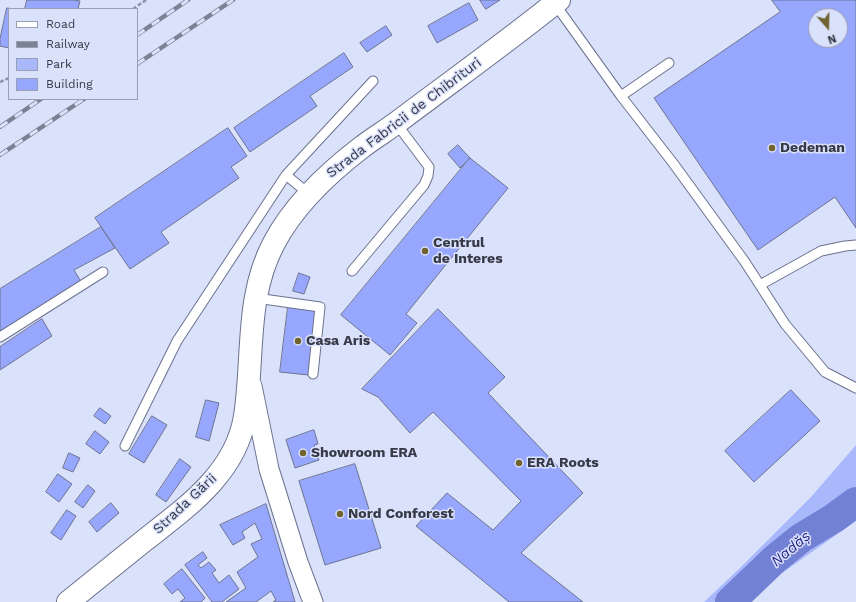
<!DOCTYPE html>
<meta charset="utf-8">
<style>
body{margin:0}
#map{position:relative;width:856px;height:602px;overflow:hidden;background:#dae1fb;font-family:"Work Sans",sans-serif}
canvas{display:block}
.legend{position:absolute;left:8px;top:8px;width:130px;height:92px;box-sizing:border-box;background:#dae1fb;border:1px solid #989eb3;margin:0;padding:5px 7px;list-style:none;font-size:12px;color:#363946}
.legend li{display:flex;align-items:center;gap:8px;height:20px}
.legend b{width:20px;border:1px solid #989eb3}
.north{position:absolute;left:808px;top:8px;width:40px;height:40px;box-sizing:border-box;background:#dae1fb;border:1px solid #989eb3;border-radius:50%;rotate:160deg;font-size:11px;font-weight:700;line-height:16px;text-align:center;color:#363946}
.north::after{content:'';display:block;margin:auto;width:14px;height:18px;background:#706330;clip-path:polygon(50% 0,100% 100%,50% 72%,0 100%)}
</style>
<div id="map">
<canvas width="856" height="602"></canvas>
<ul class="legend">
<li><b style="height:5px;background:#fff"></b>Road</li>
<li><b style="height:5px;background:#7c8193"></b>Railway</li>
<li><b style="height:11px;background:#a9b8fb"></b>Park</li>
<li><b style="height:11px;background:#96a7fd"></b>Building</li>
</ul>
<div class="north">N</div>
</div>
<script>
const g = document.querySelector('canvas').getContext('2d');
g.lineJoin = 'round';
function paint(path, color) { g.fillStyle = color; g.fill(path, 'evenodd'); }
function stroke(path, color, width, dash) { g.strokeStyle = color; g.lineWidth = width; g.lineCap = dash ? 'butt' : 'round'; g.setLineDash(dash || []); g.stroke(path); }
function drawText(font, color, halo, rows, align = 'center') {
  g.font = font + ' "Work Sans",sans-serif'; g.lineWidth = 3; g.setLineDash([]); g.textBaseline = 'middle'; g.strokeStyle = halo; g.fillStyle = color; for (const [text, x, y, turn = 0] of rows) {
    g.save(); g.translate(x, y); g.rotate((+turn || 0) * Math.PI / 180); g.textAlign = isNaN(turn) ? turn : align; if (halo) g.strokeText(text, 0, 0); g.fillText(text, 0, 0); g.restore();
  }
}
paint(new Path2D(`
 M 856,445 L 856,521 L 765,585 L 746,602 L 704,602 L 741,567 L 811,497 Z`), '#a9b8fb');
stroke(new Path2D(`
 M 730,602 L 775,559 L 801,538 L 834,518 L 856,502`), '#7381d4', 30);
const building = new Path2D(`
 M 27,0 L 74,0 L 80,1 L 78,9 L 25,9 Z
 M 480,0 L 500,0 L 486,9 Z
 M 772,0 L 856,0 L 856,228 L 835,197 L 758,250 L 654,98 L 780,12 ZM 816,16 L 840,16 L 840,40 L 816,40 Z
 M 469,3 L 478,20 L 437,43 L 428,26 Z
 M 7,8 L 13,9 L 9,9 L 9,48 L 0,46 L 0,39 Z
 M 386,26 L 392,35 L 367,52 L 360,43 Z
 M 344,53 L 353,67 L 310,96 L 317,106 L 250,152 L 234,128 Z
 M 228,128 L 247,156 L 231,167 L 239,178 L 161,232 L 169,243 L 130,269 L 95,218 Z
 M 458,145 L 470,158 L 460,168 L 448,154 Z
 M 470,158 L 508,188 L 406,314 L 417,323 L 390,355 L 341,315 Z
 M 101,227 L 115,248 L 74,270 L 82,283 L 0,333 L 0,289 Z
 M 299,273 L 310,277 L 304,294 L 293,291 Z
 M 288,307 L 316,311 L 308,375 L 280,372 Z
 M 438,309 L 505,377 L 488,393 L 583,493 L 521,553 L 583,602 L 509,602 L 416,526 L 447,493 L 493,530 L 521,501 L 433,412 L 410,433 L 378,397 L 362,389 Z
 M 42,319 L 52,336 L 0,370 L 0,347 Z
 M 791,390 L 820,421 L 754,482 L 725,451 Z
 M 206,400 L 219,403 L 209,441 L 196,437 Z
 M 100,408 L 111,416 L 105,424 L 94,416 Z
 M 152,416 L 167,425 L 144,463 L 129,454 Z
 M 314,430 L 318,444 L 314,445 L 319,460 L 295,468 L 286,440 Z
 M 95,431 L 109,442 L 100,454 L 86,444 Z
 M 69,453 L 80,458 L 73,472 L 63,468 Z
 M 180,459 L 191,467 L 166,502 L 156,495 Z
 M 355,464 L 381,548 L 325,565 L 299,481 Z
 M 58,474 L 72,484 L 59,502 L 46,492 Z
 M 88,485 L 95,491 L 83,508 L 75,502 Z
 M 111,503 L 119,513 L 97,532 L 89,522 Z
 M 266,504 L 295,602 L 273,602 L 276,600 L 271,591 L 256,602 L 226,602 L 246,588 L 237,572 L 258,557 L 251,544 L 262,539 L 255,523 L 242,532 L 245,538 L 233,545 L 220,525 Z
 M 67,510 L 76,516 L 61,540 L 51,533 Z
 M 203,552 L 207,558 L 198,565 L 201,568 L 209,562 L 216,570 L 212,573 L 219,583 L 229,575 L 239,589 L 222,602 L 212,602 L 185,565 Z
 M 182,569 L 205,598 L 201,602 L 180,602 L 185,598 L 178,589 L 172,594 L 164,584 Z`);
paint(building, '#96a7fd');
stroke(building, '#6d7491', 1);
const service = new Path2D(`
 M 555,4 L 621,96 L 673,163 L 745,262 L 785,324 L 825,372 L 856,388
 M 621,96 L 669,63
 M 286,175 L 309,194
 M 352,271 L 424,185 L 428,176 L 429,167 L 396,123
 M 760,285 L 821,251 L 845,246 L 856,245
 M 256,298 L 320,307 L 313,374
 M 0,337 L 103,272
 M 125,446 L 177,341 L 286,175 L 373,81`);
const minor = new Path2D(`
 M 252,386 L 269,469 L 298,562 L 313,602`);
const tertiary = new Path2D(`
 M 68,602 C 94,581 119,561 145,540 C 187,507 236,473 245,416 C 254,358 245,297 274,243 C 294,205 328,173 362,147 C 374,138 387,130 399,121 C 452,81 507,42 559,0`);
stroke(service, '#6b728e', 11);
stroke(minor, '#6b728e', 21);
stroke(tertiary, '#6b728e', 24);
stroke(new Path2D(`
 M 133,9 L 146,0
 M 0,82 L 9,78`), '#8d93a6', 2.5, [4, 2]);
stroke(service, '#fff', 9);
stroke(minor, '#fff', 19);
stroke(tertiary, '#fff', 22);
const rail = new Path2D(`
 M 137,35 L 188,0
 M 137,64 L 233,0
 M 0,127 L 41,99
 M 0,155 L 84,99`);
stroke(rail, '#7c8193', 4.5);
stroke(rail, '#dae1fb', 3, [9]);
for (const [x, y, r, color] of [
 [772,148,4,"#706330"],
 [425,251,4,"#706330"],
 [298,341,4,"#706330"],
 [303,453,4,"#706330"],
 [519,463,4,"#706330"],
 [340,514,4,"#706330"]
]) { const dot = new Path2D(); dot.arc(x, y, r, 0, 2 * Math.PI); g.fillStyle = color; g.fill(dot); stroke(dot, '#dae1fb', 1.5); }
drawText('14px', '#363946', '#dae1fb', [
 ["Strada Fabricii de Chibrituri",404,118,-37],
 ["Strada Gării",185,504,-43]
]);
drawText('bold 14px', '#363946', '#dae1fb', [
 ["Dedeman",780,148],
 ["Centrul",433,243],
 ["de Interes",433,259],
 ["Casa Aris",306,341],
 ["Showroom ERA",311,453],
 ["ERA Roots",527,463],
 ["Nord Conforest",348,514]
], 'left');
drawText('italic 15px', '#272687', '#dae1fb', [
 ["Nadăș",791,549,-40]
]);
</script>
